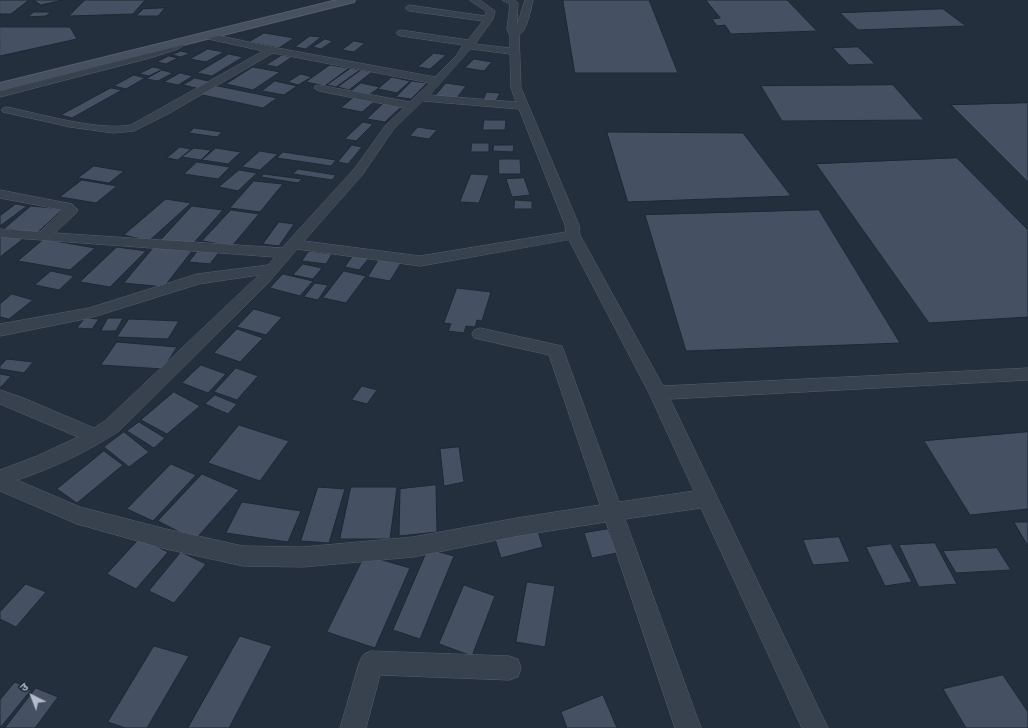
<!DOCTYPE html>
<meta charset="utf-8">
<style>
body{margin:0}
#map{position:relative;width:1028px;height:728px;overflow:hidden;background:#242f3e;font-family:Cabin,"Noto Sans Devanagari",sans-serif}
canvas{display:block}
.north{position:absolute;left:12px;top:676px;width:40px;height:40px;-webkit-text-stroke:3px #1d2633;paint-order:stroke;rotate:318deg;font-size:11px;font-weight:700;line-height:16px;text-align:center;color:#b4bcc9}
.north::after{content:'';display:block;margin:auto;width:14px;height:18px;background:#b4bcc9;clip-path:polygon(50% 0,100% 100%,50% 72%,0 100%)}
</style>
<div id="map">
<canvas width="1028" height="728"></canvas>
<div class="north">उ</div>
</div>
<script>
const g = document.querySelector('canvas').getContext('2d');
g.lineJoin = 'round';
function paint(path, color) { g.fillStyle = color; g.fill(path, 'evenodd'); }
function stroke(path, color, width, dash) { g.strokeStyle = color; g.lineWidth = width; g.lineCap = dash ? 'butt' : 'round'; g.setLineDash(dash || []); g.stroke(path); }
const building = new Path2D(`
 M 0,0 L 29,0 L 11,14 L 0,14 Z
 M 34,0 L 63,0 L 41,5 Z
 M 85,0 L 145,0 L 133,14 L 69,16 Z
 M 563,0 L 649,0 L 678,73 L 575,73 Z
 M 706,0 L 787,0 L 817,31 L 731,34 L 725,25 L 717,26 L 712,19 L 720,18 Z
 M 165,8 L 158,16 L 136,16 L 143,9 Z
 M 943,9 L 966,26 L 858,30 L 840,13 Z
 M 34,12 L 51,12 L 46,16 L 28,17 Z
 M 0,27 L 70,27 L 77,39 L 0,56 Z
 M 264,33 L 294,38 L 279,48 L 249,42 Z
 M 310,36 L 321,37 L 306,49 L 295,47 Z
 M 325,39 L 333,41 L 321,49 L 313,47 Z
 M 354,41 L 365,43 L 354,52 L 342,50 Z
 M 858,47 L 875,64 L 849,65 L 833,48 Z
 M 208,49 L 224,52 L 206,62 L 190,59 Z
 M 181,51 L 190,53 L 181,57 L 172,55 Z
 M 434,53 L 446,55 L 430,69 L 418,67 Z
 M 229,54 L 243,57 L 212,76 L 197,73 Z
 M 282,55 L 292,57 L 277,67 L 266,65 Z
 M 169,56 L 178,58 L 166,64 L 157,62 Z
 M 474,59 L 492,62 L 484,71 L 465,68 Z
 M 330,65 L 349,68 L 325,86 L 306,82 Z
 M 153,67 L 163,69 L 149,76 L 139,74 Z
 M 253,67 L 280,72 L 253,90 L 226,84 Z
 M 351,68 L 360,70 L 336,87 L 327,85 Z
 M 162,70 L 173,73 L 158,81 L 146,79 Z
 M 361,70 L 372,72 L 349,90 L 338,87 Z
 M 180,73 L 193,76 L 178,85 L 164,82 Z
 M 301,74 L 312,77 L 298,85 L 288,82 Z
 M 134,75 L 145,78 L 126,89 L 114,86 Z
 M 392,77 L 410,81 L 397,93 L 378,89 Z
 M 195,78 L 213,82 L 200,89 L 183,85 Z
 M 275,81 L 297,86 L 284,95 L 262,91 Z
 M 412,81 L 427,83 L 411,99 L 396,97 Z
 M 361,83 L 380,87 L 369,95 L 351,91 Z
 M 446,83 L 466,86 L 456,99 L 435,96 Z
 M 213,85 L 277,98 L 263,108 L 198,94 Z
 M 893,85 L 924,120 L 782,121 L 761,86 Z
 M 111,88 L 122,90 L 72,118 L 61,115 Z
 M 487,92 L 500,93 L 496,101 L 483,100 Z
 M 354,97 L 374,102 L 362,112 L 341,108 Z
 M 384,103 L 401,107 L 385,122 L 367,119 Z
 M 1028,103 L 1028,182 L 951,105 Z
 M 484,120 L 506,120 L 505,130 L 483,130 Z
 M 363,122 L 373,124 L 356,141 L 345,139 Z
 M 418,127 L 437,130 L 429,139 L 410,136 Z
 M 194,128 L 222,132 L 217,137 L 189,133 Z
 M 607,132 L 743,133 L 791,196 L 628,202 Z
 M 472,143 L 489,143 L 489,152 L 471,152 Z
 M 352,145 L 362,147 L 348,164 L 338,162 Z
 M 494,145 L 514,145 L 513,152 L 493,151 Z
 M 180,147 L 191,149 L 178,160 L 167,158 Z
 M 194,148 L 211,150 L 201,160 L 182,157 Z
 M 216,148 L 241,152 L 228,164 L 202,160 Z
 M 260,151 L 278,154 L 260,170 L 242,167 Z
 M 283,152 L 336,160 L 331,166 L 277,158 Z
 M 957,158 L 1028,230 L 1028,317 L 929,323 L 816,164 Z
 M 499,159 L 520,159 L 521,174 L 499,174 Z
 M 197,162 L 230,167 L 218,179 L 184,174 Z
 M 94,166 L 124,171 L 109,183 L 78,178 Z
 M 298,169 L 336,175 L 332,180 L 293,174 Z
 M 239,170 L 257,173 L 238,191 L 219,187 Z
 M 264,174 L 302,179 L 298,183 L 261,177 Z
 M 471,174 L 489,175 L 479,203 L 460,202 Z
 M 524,178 L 530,195 L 512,197 L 506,179 Z
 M 82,180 L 117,186 L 96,203 L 60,197 Z
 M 254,181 L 283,184 L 260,212 L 230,208 Z
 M 166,199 L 191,203 L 149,241 L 124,235 Z
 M 515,200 L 532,201 L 532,209 L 514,209 Z
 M 16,204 L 27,206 L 0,226 L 0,216 Z
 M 31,206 L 63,209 L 37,233 L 4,229 Z
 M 192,206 L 223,210 L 191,246 L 159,242 Z
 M 231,210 L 259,214 L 232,246 L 202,241 Z
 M 819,210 L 900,343 L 686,351 L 645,215 Z
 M 279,222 L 294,224 L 279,246 L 263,244 Z
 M 3,236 L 23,239 L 0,257 L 0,238 Z
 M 44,239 L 95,248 L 70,270 L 18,261 Z
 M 117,247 L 146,251 L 110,287 L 80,282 Z
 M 154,247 L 192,251 L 164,287 L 124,283 Z
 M 200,248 L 220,251 L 210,264 L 189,262 Z
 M 309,251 L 332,254 L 326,264 L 302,261 Z
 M 355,253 L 370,257 L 359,270 L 345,267 Z
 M 379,259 L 401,263 L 390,281 L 368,277 Z
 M 303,264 L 322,268 L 313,279 L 293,275 Z
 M 51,271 L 74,276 L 59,290 L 35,285 Z
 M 344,271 L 366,276 L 346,303 L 323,298 Z
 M 283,274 L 313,281 L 300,296 L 270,288 Z
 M 315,283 L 328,285 L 318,300 L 304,297 Z
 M 457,288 L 491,292 L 482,321 L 477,320 L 475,327 L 466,326 L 464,333 L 448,331 L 451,324 L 444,323 Z
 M 12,294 L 33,300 L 9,319 L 0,317 L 0,304 Z
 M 254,309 L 282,317 L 266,335 L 237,327 Z
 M 85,318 L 99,319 L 92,329 L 77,328 Z
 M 108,318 L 123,318 L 116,331 L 101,331 Z
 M 129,319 L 179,321 L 168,339 L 117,337 Z
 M 237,329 L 263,338 L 240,362 L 214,353 Z
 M 117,342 L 177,347 L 163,369 L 101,365 Z
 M 7,359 L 33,362 L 24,373 L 0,369 L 0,366 Z
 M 201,365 L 226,374 L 208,393 L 182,383 Z
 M 236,368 L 258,376 L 237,400 L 214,392 Z
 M 0,374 L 11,376 L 0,388 Z
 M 362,386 L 377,390 L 367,404 L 352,400 Z
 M 174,392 L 200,406 L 167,434 L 141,420 Z
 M 215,395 L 237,404 L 228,414 L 205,404 Z
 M 139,422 L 165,438 L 154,448 L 127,431 Z
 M 239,425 L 289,441 L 260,481 L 208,463 Z
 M 124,432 L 149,452 L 129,467 L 104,447 Z
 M 1028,432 L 1028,509 L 970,515 L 924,441 Z
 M 459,447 L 464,482 L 444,486 L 440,449 Z
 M 104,451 L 123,465 L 77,503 L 57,489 Z
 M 171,464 L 196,475 L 153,521 L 127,509 Z
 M 202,474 L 239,490 L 195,540 L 158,521 Z
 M 436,485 L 437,532 L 399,536 L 400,489 Z
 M 318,487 L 345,489 L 329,543 L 301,541 Z
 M 351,487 L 397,487 L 390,539 L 340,539 Z
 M 242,502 L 301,511 L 288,542 L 226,533 Z
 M 1014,522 L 1028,522 L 1028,546 Z
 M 537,528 L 543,547 L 501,558 L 495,539 Z
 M 608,529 L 617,553 L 592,558 L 584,533 Z
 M 839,537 L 850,562 L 813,565 L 803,540 Z
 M 140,538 L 168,552 L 136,589 L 107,574 Z
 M 935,543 L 957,584 L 919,587 L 899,545 Z
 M 891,544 L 912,582 L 885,586 L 866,547 Z
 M 997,548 L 1011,570 L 956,573 L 943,551 Z
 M 428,549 L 454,556 L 420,639 L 393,630 Z
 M 181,552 L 206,564 L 174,603 L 149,591 Z
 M 365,555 L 410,568 L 375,648 L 327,632 Z
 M 527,582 L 555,586 L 545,647 L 516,642 Z
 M 26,584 L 46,592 L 16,627 L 0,619 L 0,612 Z
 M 464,585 L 495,596 L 472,656 L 439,644 Z
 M 240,636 L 272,646 L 229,728 L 188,728 Z
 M 154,646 L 189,656 L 147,728 L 125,728 L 108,722 Z
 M 1003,675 L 1028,712 L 1028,728 L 966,728 L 943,689 Z
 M 15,682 L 31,690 L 0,728 L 0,700 Z
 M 36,688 L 58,697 L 35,728 L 5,728 Z
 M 603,695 L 617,728 L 567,728 L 561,712 Z`);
paint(building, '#455162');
stroke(building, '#1f2835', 1);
const street = new Path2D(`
 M 470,0 L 480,0 L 495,11 L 493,19 L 475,44 L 510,48 L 510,36 L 507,29 L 510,4 L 502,0 L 514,0 L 518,3 L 517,25 L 525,0 L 533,0 C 531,9 527,31 519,35 L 521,88 L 579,225 L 580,235 L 663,386 L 1028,368 L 1028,380 L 670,399 L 828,728 L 802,728 L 701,508 L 625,519 L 701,728 L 675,728 L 606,522 L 517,536 L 413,557 L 303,567 L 243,566 L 166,549 L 77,524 L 0,491 L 0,470 L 37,456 L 78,437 L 0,404 L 0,390 L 21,397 L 94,428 L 105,421 L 259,275 L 199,284 L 90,318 L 0,336 L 0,324 L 89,308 L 197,274 L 268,265 L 275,257 L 0,237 L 0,229 L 40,232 L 63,210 L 0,198 L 0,190 L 67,203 L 72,204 L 78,210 L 76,213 L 55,233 L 282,248 L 355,168 L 385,126 L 404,108 L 319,91 L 314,88 L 315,86 L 319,85 L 410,102 L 430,83 L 273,53 L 168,114 L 134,131 L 113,133 L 70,127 L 3,112 L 1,110 L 3,108 L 7,107 C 41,114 98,131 131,125 L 263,51 L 204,38 L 202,36 L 207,33 L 272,47 L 435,77 L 456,56 L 463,45 L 401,36 L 398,35 L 396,33 L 398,31 L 401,30 L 468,40 L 483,21 L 409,11 L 405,8 L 409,5 L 485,16 L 486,12 ZM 471,49 L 510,54 L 511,88 L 516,102 L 430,95 ZM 423,101 L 519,109 L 565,225 L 566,232 L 420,256 L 304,241 L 363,174 L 393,130 ZM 569,240 L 649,393 L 694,491 L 619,502 L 562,346 L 480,328 L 474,330 L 472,334 L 474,338 L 549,355 L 600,505 L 517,518 L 413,537 L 303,547 L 243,546 L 166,529 L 80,507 L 17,480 C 53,468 87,452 119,431 L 269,282 L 297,249 L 420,266 Z
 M 185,38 L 190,41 L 178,49 L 150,58 L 0,97 L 0,91 L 144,54 L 172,45 Z
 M 371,651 L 509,656 L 518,659 L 521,668 L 518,677 L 509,680 L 380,675 L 366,728 L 340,728 L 359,663 L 363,655 Z`);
const secondary = new Path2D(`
 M 337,0 L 355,0 L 354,2 L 0,91 L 0,83 Z`);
stroke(street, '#565f6c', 1);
stroke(secondary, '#565f6c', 2);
paint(street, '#38414e');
paint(secondary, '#465061');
</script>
